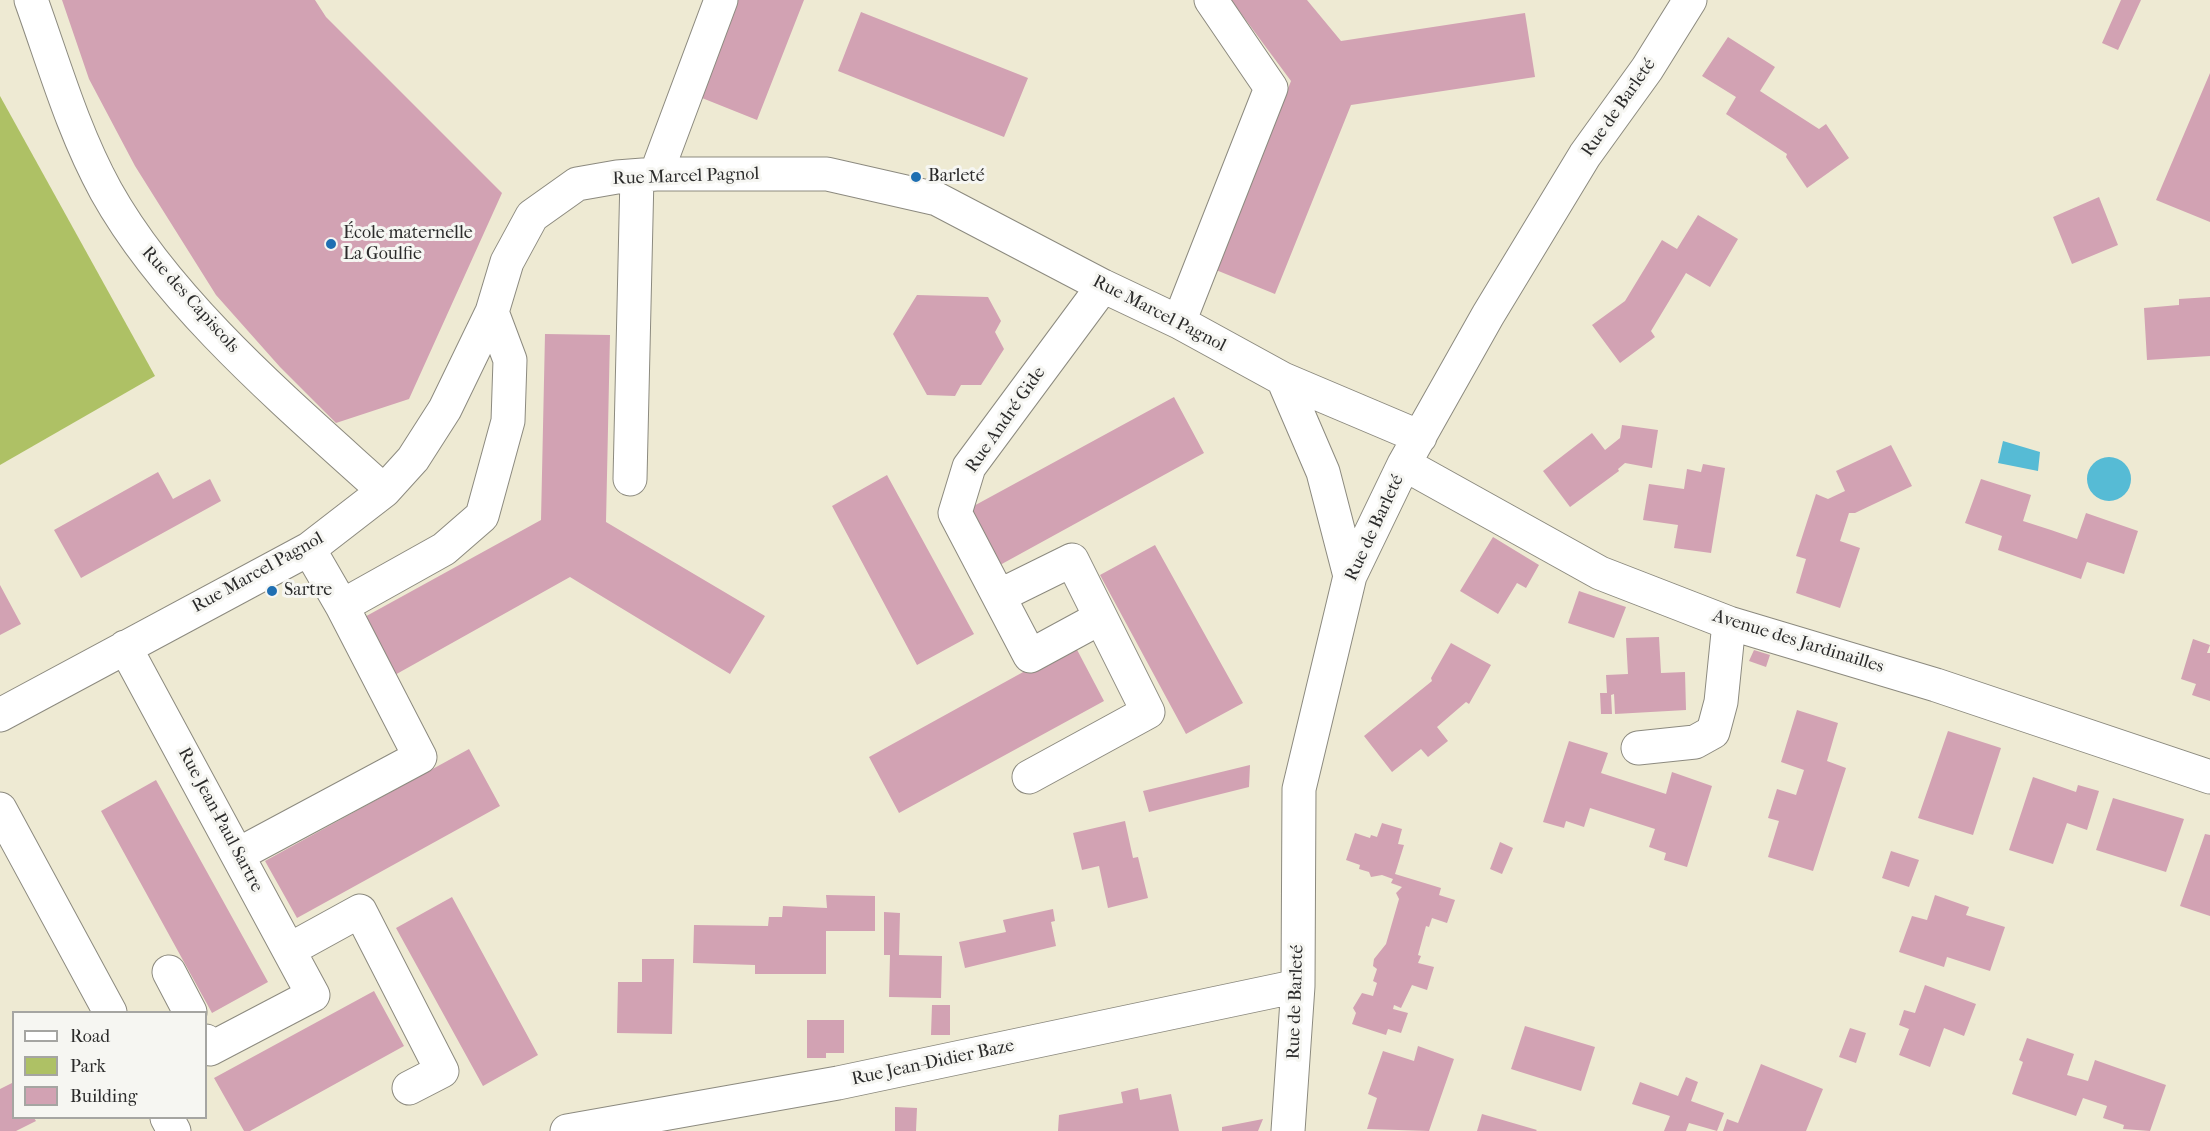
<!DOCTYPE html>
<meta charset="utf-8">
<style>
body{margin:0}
#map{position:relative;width:2210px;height:1131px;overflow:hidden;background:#eeead3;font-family:"IM FELL French Canon",serif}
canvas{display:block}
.legend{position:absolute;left:12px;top:1011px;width:195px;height:108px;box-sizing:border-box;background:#f6f6f2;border:2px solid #a5a5a2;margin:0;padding:8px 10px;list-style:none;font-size:18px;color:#2b2b2b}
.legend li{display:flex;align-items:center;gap:12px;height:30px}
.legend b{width:30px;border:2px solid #a5a5a2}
</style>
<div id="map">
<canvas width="2210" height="1131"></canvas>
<ul class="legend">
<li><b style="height:8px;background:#fff"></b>Road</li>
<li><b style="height:16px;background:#aec165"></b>Park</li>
<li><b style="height:16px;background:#d2a2b3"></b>Building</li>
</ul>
</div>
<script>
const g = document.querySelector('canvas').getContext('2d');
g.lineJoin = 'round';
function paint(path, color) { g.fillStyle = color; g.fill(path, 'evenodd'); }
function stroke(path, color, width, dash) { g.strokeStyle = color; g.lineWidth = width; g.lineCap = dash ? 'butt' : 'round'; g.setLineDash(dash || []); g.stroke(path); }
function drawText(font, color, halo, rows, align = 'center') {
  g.font = font + ' "IM FELL French Canon",serif'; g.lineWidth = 6; g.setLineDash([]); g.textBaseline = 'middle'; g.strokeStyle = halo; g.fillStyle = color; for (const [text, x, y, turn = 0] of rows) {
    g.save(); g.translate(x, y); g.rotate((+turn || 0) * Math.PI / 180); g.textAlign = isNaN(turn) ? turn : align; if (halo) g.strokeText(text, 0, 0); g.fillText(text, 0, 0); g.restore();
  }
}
paint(new Path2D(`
 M 0,96 L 155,376 L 0,465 Z`), '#aec165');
paint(new Path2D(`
 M 2003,441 L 2040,452 L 2038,471 L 1998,463 Z
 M2087 479a22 22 0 1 1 44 0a22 22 0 1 1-44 0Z`), '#56bbd5');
paint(new Path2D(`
 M 62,0 L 315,0 L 326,17 L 502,193 L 409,399 L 336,423 L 280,367 L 216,295 L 135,166 L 89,79 Z
 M 735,0 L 804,0 L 757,120 L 697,96 Z
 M 1231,0 L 1307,0 L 1341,41 L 1525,13 L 1535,77 L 1351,105 L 1275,294 L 1216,270 L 1291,81 Z
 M 2121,0 L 2141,0 L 2118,50 L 2102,43 Z
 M 861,12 L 1028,78 L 1004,137 L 838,71 Z
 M 1728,37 L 1775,67 L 1760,91 L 1819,129 L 1826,124 L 1849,158 L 1807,188 L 1786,157 L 1787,154 L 1726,114 L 1736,97 L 1702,76 Z
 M 2210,73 L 2210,222 L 2156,200 Z
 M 2099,197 L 2118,245 L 2072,264 L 2053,217 Z
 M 1698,215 L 1738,239 L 1710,287 L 1686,273 L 1651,331 L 1655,337 L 1620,363 L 1592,325 L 1625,301 L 1662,240 L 1677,249 Z
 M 917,295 L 988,297 L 1001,321 L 995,332 L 1004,349 L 981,385 L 961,385 L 955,396 L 927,395 L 893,334 Z
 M 2210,297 L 2210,356 L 2147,360 L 2144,308 L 2179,305 L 2179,299 Z
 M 545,334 L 610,335 L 606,522 L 765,616 L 730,674 L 570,577 L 393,676 L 361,619 L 541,520 Z
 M 1174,397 L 1204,453 L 1000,565 L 970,508 Z
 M 1622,425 L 1658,430 L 1652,468 L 1625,463 L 1618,469 L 1619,471 L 1570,507 L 1543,471 L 1592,433 L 1605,450 L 1620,438 Z
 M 1891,445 L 1912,486 L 1855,513 L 1849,513 L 1840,541 L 1860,548 L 1840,608 L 1796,593 L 1806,559 L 1796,556 L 1816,494 L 1828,499 L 1845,491 L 1836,471 Z
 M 1703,464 L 1725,468 L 1711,553 L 1674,548 L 1678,525 L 1643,520 L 1649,484 L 1684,489 L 1687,469 L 1701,472 Z
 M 158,472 L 173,499 L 210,479 L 221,501 L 81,578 L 54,530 Z
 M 887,475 L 974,634 L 917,665 L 832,506 Z
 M 1981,479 L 2031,495 L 2023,521 L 2051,530 L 2077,539 L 2086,513 L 2138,531 L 2124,574 L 2087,562 L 2081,579 L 1998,550 L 2002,536 L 1965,523 Z
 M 1493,537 L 1539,565 L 1526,588 L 1517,583 L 1498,614 L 1460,591 Z
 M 1155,545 L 1243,703 L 1186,734 L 1100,575 Z
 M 0,585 L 21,624 L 0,635 Z
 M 1579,591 L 1626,607 L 1614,638 L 1568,623 Z
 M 1659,637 L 1661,673 L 1685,672 L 1686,710 L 1615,714 L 1614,694 L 1611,695 L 1612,714 L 1601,714 L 1600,693 L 1607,693 L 1606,675 L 1628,674 L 1626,638 Z
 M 2193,639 L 2210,645 L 2207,653 L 2210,653 L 2210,701 L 2192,695 L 2196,684 L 2181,679 Z
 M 1451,643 L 1491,665 L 1469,704 L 1466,702 L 1437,727 L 1448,741 L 1428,757 L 1421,749 L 1392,772 L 1364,736 L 1432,681 L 1431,678 Z
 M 1074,644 L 1104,701 L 899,813 L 869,757 Z
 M 1754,650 L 1770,655 L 1766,667 L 1749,661 Z
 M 1797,710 L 1838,723 L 1827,761 L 1846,768 L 1813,871 L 1768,857 L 1779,821 L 1768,818 L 1777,789 L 1796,795 L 1804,770 L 1781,762 Z
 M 1948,731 L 2001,748 L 1973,835 L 1918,818 Z
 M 1569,741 L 1608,753 L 1601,773 L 1666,794 L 1672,772 L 1712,786 L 1687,867 L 1664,860 L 1666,853 L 1649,847 L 1655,829 L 1590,808 L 1584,827 L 1566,821 L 1564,828 L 1543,822 Z
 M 469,749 L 500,806 L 297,918 L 265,861 Z
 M 1250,765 L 1249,787 L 1149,812 L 1143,791 Z
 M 2033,777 L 2076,792 L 2078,785 L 2099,791 L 2087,830 L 2067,823 L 2053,864 L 2009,850 Z
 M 156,780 L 268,982 L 212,1013 L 101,811 Z
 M 2113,798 L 2184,819 L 2166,872 L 2096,850 Z
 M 1125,821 L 1133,858 L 1138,857 L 1148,898 L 1108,908 L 1099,866 L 1082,870 L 1073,833 Z
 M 1382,823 L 1402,829 L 1398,844 L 1404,845 L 1395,874 L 1441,888 L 1439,895 L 1455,900 L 1447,923 L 1432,918 L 1429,927 L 1426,926 L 1418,955 L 1421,956 L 1418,963 L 1434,967 L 1427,990 L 1412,985 L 1401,1008 L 1394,1005 L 1393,1009 L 1408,1013 L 1401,1033 L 1388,1029 L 1386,1035 L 1352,1024 L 1356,1013 L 1353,1008 L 1362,993 L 1373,996 L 1377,983 L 1373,981 L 1377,969 L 1373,966 L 1374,959 L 1386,944 L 1399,899 L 1396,893 L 1402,887 L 1391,883 L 1393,879 L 1382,875 L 1371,877 L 1369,872 L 1359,869 L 1360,865 L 1346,860 L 1355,833 L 1370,838 L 1371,835 L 1377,837 Z
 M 2205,834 L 2210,835 L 2210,916 L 2180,906 Z
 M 1500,842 L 1513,848 L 1502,874 L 1490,869 Z
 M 1891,851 L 1919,860 L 1909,887 L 1882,878 Z
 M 826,895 L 875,896 L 875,931 L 826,931 L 826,974 L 755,974 L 755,965 L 693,963 L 694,925 L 768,926 L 769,917 L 782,917 L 783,906 L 827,908 Z
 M 1935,895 L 1969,907 L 1966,915 L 2005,927 L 1990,971 L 1947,957 L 1944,967 L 1899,952 L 1912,916 L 1927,920 Z
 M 452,897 L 538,1055 L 483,1086 L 396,928 Z
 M 1053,909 L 1055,921 L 1051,922 L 1056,946 L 965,968 L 959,942 L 1006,932 L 1003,920 Z
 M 884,912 L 900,913 L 899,955 L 942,956 L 941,998 L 889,997 L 890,955 L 884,955 Z
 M 642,959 L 674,959 L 672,1034 L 617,1033 L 618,982 L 642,982 Z
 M 1925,985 L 1976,1004 L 1964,1036 L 1944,1028 L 1930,1067 L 1899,1055 L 1909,1029 L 1899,1025 L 1904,1010 L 1915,1013 Z
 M 374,991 L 404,1046 L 250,1131 L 244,1131 L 214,1078 Z
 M 932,1005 L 950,1005 L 950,1035 L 931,1035 Z
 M 807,1020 L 844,1020 L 844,1053 L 826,1053 L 826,1058 L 807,1058 Z
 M 1525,1026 L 1595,1047 L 1581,1091 L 1511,1069 Z
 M 1850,1028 L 1866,1033 L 1856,1063 L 1839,1057 Z
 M 2027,1038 L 2074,1054 L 2067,1075 L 2088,1081 L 2095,1060 L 2166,1085 L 2150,1131 L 2123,1129 L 2124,1125 L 2103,1118 L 2107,1106 L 2083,1098 L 2076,1116 L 2012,1094 L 2023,1062 L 2019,1060 Z
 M 1418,1046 L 1454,1059 L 1429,1131 L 1367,1129 L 1377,1098 L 1368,1094 L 1383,1051 L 1414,1061 Z
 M 1761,1064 L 1823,1089 L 1806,1131 L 1723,1131 L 1727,1119 L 1738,1123 Z
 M 1686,1077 L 1698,1082 L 1691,1101 L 1724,1113 L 1717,1131 L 1689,1123 L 1686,1131 L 1664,1131 L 1670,1116 L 1632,1104 L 1640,1082 L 1678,1096 Z
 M 14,1082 L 14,1118 L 34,1118 L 36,1121 L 16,1131 L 0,1131 L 0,1089 Z
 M 1138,1088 L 1140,1100 L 1171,1094 L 1179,1131 L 1058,1131 L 1059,1115 L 1123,1103 L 1121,1092 Z
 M 895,1107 L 917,1108 L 916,1131 L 895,1131 Z
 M 1482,1114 L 1537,1130 L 1536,1131 L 1477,1131 Z
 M 1263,1119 L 1258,1131 L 1222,1131 L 1222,1127 Z`), '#d2a2b3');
const minor = new Path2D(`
 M 31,0 C 54,64 73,131 106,191 C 169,304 288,404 384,491
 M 656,174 L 721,0
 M 1179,322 L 1271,88 L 1211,0
 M 1283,379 L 1420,437
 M 1404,464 L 1600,573 L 1729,623 L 1936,685 L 2210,777
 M 630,479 L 637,176
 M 999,596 L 1072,560 L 1148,712 L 1029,777
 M 342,606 L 444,549 L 482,516 L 508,421 L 510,360 L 492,312
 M 1100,618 L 1030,656 L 955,513 L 969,467 L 1103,286
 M 125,647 L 313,995 L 210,1049 L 206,1041
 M 0,715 L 309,549 L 384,491 L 413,459 L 445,409 L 492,312 L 507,262 L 532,216 L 577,184 L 617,177 L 656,174 L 827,174 L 937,199 L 1103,286 L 1179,322 L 1283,379 L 1323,472 L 1350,576
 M 1638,748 L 1695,742 L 1713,732 L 1721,702 L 1729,623
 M 0,809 L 110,1012
 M 239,854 L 420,757 L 342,606 L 309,549
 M 289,950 L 360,911 L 442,1071 L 409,1088
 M 169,972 L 190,1012
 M 167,1118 L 174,1131
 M 567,1131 L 838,1083 L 1298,986
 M 1288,1131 L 1298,986 L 1299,789 L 1350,576 L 1404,464 L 1488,315 L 1585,155 L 1647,69 L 1690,0`);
stroke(minor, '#8c8a7f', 35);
stroke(minor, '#fff', 33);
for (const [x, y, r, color] of [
 [916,177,6,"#1f6fb2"],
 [331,244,6,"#1f6fb2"],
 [272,591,6,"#1f6fb2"]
]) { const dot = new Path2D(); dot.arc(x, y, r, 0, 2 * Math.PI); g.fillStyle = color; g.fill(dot); stroke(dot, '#f6f6f2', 2); }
drawText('18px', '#2b2b2b', '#f6f6f2', [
 ["Rue de Barleté",1619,108,-55],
 ["Rue Marcel Pagnol",686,177,-2],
 ["Rue des Capiscols",190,300,48],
 ["Rue Marcel Pagnol",1159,314,27],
 ["Rue André Gide",1006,420,-55],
 ["Rue de Barleté",1375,528,-65],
 ["Rue Marcel Pagnol",258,573,-29],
 ["Avenue des Jardinailles",1798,642,17],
 ["Rue Jean-Paul Sartre",220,820,62],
 ["Rue de Barleté",1296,1002,-88],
 ["Rue Jean-Didier Baze",933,1063,-12]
]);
drawText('18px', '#2b2b2b', '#f6f6f2', [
 ["Barleté",928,177],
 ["École maternelle",343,234],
 ["La Goulfie",343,255],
 ["Sartre",284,591]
], 'left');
</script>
